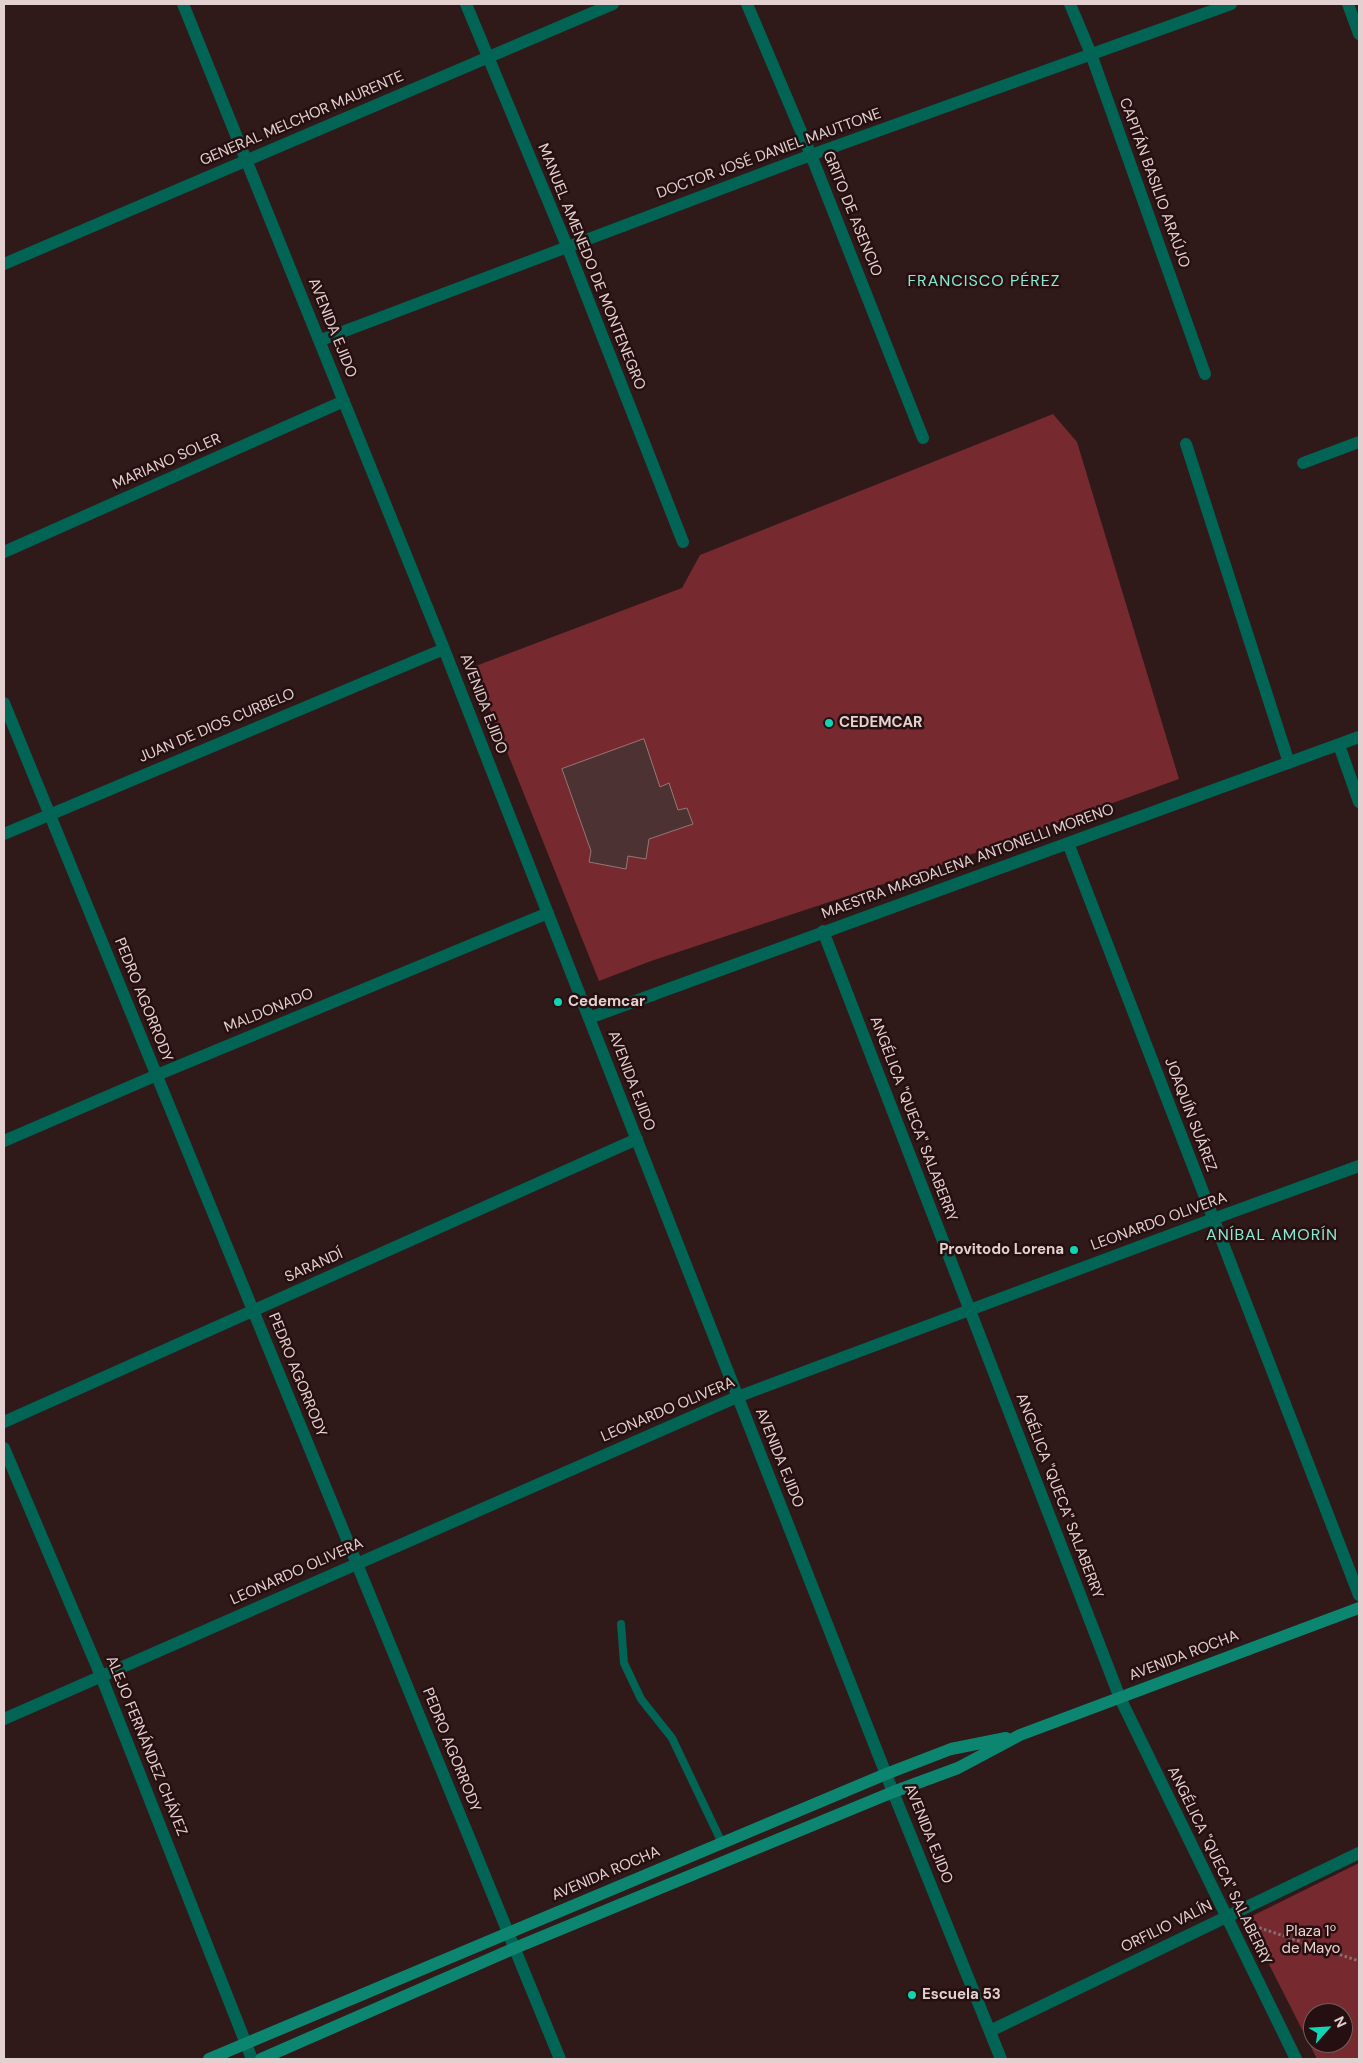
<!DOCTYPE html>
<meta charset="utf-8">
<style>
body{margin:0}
#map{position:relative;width:1363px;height:2063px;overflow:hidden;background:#301919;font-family:"DM Sans",sans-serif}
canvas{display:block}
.frame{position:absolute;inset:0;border:5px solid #e2d1d0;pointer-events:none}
.north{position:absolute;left:1303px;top:2003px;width:50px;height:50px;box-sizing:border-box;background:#260f10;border:1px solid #715d5d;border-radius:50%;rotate:64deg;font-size:14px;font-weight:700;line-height:20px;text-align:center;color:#e2d1d0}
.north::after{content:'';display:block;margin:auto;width:18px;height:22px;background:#0fd5b4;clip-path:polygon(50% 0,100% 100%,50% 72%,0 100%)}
</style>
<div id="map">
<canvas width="1363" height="2063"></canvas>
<div class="frame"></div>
<div class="north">N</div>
</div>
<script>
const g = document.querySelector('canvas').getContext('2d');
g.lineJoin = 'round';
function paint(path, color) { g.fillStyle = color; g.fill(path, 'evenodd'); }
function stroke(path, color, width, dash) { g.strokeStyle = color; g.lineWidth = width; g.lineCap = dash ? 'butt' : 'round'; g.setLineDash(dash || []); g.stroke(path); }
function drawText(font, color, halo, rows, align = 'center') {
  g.font = font + ' "DM Sans",sans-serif'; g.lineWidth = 5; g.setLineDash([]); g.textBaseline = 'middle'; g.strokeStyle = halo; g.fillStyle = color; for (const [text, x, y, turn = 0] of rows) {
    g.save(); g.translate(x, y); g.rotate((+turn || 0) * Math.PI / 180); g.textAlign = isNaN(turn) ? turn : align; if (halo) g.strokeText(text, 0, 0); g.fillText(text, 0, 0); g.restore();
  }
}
paint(new Path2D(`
 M 1053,414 L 1077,442 L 1179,779 L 947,863 L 651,961 L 599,981 L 473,667 L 682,588 L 700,555 Z
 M 1359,1863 L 1359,2059 L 1317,2059 L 1246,1919 ZM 1313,2013 L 1343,2013 L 1343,2043 L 1313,2043 Z`), '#762a2f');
const building = new Path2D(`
 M 644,739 L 660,787 L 669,783 L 678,810 L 687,808 L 693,824 L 649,839 L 646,859 L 628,856 L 626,869 L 589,862 L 591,851 L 562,769 Z`);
paint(building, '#4c3232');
stroke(building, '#947675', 1);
stroke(new Path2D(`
 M 1245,1923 L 1359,1961`), '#857170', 3, [2.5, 2.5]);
stroke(new Path2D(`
 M 621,1624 L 624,1663 L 641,1699 L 672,1738 L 722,1843`), '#016454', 8);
stroke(new Path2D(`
 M 183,4 L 444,649 L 893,1792 L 1001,2059
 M 466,4 L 567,246 L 683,542
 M 747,4 L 811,155 L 923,438
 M 1070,4 L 1091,54 L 1205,374
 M 1348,4 L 1359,34
 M 4,264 L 613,4
 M 321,340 L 811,155 L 1231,4
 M 1186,444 L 1289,763
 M 1303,463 L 1359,442
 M 4,552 L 344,401
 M 4,703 L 560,2059
 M 1339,745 L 1359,802
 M 4,834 L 444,649
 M 1068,843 L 1359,1595
 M 823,931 L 1120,1698 L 1296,2059
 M 589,1018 L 1359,737
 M 4,1141 L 157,1075 L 548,913
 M 4,1422 L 637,1139
 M 4,1448 L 101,1676 L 252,2059
 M 4,1719 L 737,1397 L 1213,1219 L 1359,1166
 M 990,2031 L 1359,1853`), '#016454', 12);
stroke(new Path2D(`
 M 209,2059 L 886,1774 L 951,1749 L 1006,1738
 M 261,2059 L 515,1948 L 893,1792 L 958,1768 L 1020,1735 L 1359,1608`), '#0c8671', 12);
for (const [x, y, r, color] of [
 [829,723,5,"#0fd5b4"],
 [558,1002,5,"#0fd5b4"],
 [1074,1250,5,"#0fd5b4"],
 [912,1995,5,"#0fd5b4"]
]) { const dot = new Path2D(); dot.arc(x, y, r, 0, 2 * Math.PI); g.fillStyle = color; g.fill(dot); stroke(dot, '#260f10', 2); }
drawText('15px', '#e2d1d0', '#260f10', [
 ["GENERAL MELCHOR MAURENTE",302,119,-23],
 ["DOCTOR JOSÉ DANIEL MAUTTONE",769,154,-20],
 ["CAPITÁN BASILIO ARAÚJO",1154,183,70],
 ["GRITO DE ASENCIO",852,214,68],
 ["MANUEL AMENEDO DE MONTENEGRO",591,267,68],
 ["AVENIDA EJIDO",332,328,68],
 ["MARIANO SOLER",167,462,-24],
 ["AVENIDA EJIDO",483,704,69],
 ["JUAN DE DIOS CURBELO",217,726,-23],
 ["MAESTRA MAGDALENA ANTONELLI MORENO",968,862,-20],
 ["PEDRO AGORRODY",143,1000,68],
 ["MALDONADO",269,1011,-22],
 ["AVENIDA EJIDO",631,1081,69],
 ["JOAQUÍN SUÁREZ",1190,1115,69],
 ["ANGÉLICA \"QUECA\" SALABERRY",913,1119,69],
 ["LEONARDO OLIVERA",1159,1222,-20],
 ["SARANDÍ",314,1266,-24],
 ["PEDRO AGORRODY",297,1375,68],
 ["LEONARDO OLIVERA",668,1410,-23],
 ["AVENIDA EJIDO",779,1458,68],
 ["ANGÉLICA \"QUECA\" SALABERRY",1059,1496,69],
 ["LEONARDO OLIVERA",297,1572,-24],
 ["AVENIDA ROCHA",1184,1656,-21],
 ["ALEJO FERNÁNDEZ CHÁVEZ",146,1746,68],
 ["PEDRO AGORRODY",451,1750,68],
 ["AVENIDA EJIDO",928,1834,68],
 ["ANGÉLICA \"QUECA\" SALABERRY",1219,1866,64],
 ["AVENIDA ROCHA",606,1874,-23],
 ["ORFILIO VALÍN",1167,1927,-26]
]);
drawText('bold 15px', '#e2d1d0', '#260f10', [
 ["CEDEMCAR",839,723],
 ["Cedemcar",568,1002],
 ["Provitodo Lorena",1064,1250,"right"],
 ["Escuela 53",922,1995]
], 'left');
drawText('15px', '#edd1d0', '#260f10', [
 ["Plaza 1º",1311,1932],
 ["de Mayo",1311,1949]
]);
g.letterSpacing = '1px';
drawText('16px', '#88ead2', '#260f10', [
 ["FRANCISCO PÉREZ",984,282],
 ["ANÍBAL AMORÍN",1272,1236]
]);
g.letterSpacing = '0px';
</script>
